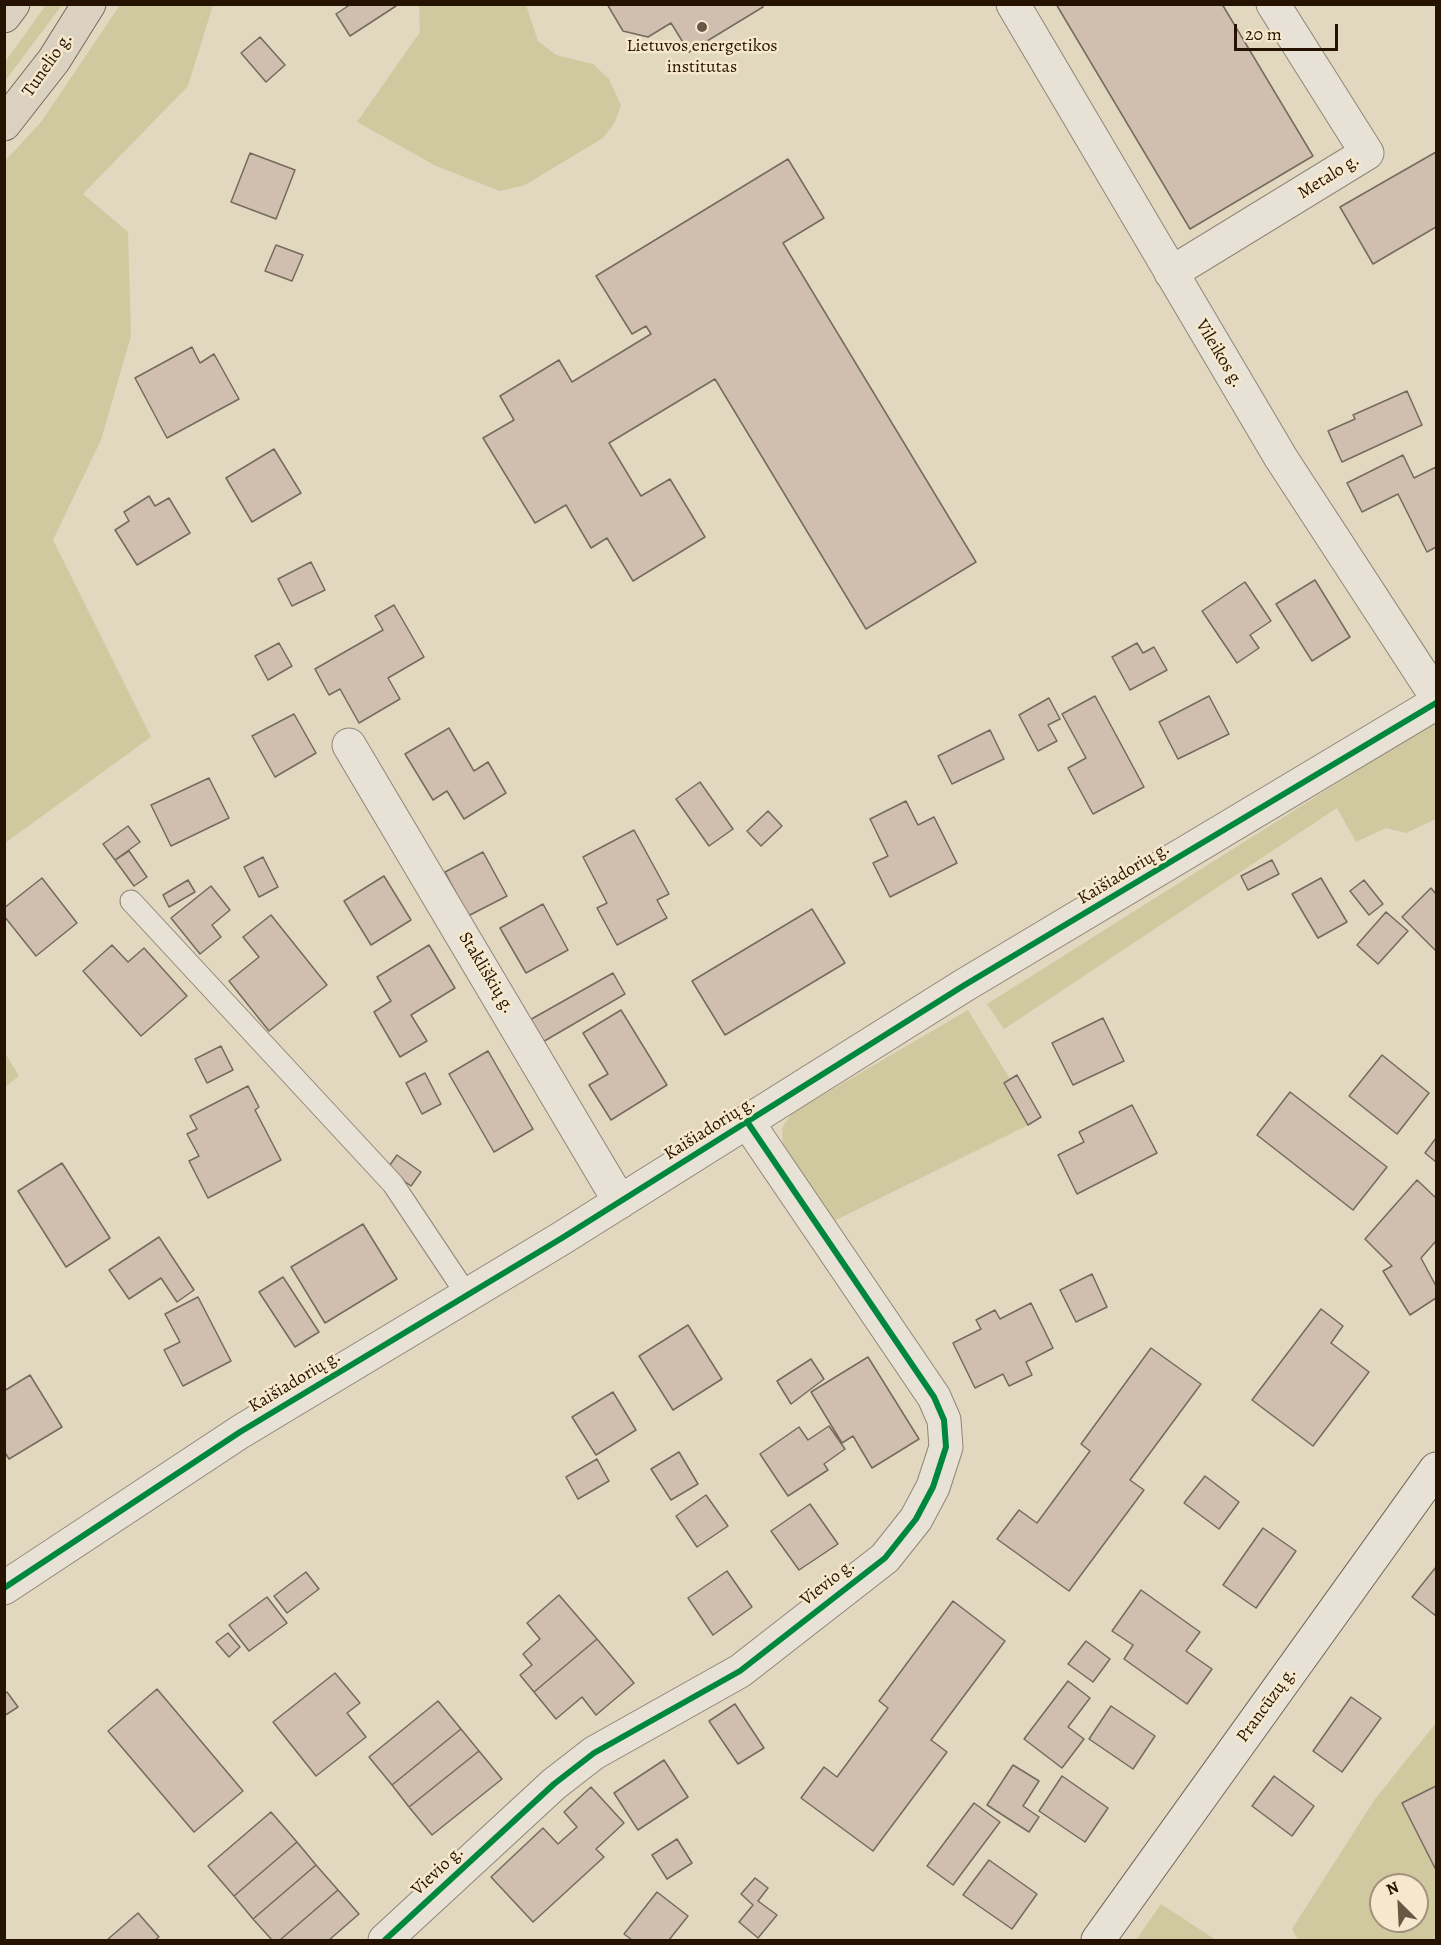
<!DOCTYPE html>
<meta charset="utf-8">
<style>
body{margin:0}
#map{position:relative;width:1441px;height:1945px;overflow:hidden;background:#e2d7bf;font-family:Alegreya,serif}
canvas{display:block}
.frame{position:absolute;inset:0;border:6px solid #261201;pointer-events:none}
.north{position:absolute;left:1369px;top:1873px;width:60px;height:60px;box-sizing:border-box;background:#f6e8cc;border:2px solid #a3927b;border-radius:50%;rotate:336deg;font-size:16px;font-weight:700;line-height:24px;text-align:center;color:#261201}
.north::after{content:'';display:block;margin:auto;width:21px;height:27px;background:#685744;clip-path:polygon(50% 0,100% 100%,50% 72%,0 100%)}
.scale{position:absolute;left:1234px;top:24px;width:104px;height:27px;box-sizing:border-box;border:3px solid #261201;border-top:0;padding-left:8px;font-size:18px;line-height:21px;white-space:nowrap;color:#261201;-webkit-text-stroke:4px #f6e8cc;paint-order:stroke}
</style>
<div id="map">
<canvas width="1441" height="1945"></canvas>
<div class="frame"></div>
<div class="north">N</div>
<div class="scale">20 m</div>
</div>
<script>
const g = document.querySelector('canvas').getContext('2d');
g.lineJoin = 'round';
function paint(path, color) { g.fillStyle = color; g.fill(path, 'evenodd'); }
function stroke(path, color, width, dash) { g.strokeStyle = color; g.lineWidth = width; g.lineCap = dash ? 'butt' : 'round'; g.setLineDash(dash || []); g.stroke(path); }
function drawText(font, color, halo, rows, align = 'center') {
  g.font = font + ' Alegreya,serif'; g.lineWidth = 5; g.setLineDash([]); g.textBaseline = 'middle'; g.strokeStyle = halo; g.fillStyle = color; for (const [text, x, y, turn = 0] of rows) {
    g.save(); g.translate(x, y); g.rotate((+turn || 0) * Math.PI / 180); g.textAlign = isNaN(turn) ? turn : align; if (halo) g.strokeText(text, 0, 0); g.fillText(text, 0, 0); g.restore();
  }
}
paint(new Path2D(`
 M 46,5 L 62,5 L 5,81 L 5,62 Z
 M 120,5 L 213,5 L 188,86 L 83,194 L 128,232 L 131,336 L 101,440 L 53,540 L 151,737 L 5,843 L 5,161 L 41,122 Z
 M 419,5 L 526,5 L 538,41 L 556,55 L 593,64 L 609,79 L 621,105 L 615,122 L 603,138 L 525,185 L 500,191 L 436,166 L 357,122 L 420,32 Z
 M 1436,721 L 1436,819 L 1406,833 L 1386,828 L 1356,842 L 1337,808 L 1004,1029 L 987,1004 Z
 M 968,1010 L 1010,1079 L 1004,1083 L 1028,1125 L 832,1222 L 783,1145 L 782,1128 L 792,1113 Z
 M 5,1053 L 19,1076 L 5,1087 L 4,1087 Z
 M 1436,1723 L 1436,1786 L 1402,1804 L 1436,1870 L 1436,1940 L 1298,1940 L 1292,1929 L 1375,1799 ZM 1381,1885 L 1417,1885 L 1417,1921 L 1381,1921 Z
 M 1161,1904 L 1216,1940 L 1136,1940 Z`), '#d0c9a0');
const building = new Path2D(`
 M 351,4 L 395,4 L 396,6 L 350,36 L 336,14 Z
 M 607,4 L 762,4 L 763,7 L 689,52 L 671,23 L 648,37 L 623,31 Z
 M 1056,4 L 1222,4 L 1313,156 L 1190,229 Z
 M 260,37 L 285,65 L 266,82 L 241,53 Z
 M 1436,152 L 1436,227 L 1373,264 L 1340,207 Z
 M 250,153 L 295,170 L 276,219 L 231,202 Z
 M 788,159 L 824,218 L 783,243 L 976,562 L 866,629 L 715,379 L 609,443 L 641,496 L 670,479 L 705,537 L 633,581 L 607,538 L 591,548 L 566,505 L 535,523 L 483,438 L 514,420 L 500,396 L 559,360 L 572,382 L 651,334 L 646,326 L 632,334 L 596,276 Z
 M 276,245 L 303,255 L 292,281 L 265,271 Z
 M 192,347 L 200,363 L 214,354 L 239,399 L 167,438 L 135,378 Z
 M 1407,391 L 1422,425 L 1342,462 L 1328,431 L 1355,419 L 1353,415 Z
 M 274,449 L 301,493 L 252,522 L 226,478 Z
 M 1403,455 L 1414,478 L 1436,467 L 1436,547 L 1427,552 L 1398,494 L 1362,512 L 1347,483 Z
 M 149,496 L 155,506 L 169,498 L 190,533 L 137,565 L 115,530 L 129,521 L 124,512 Z
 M 311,562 L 325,590 L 292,606 L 278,579 Z
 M 1315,580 L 1350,637 L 1312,661 L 1276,604 Z
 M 1245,582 L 1271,621 L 1250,635 L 1259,648 L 1237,663 L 1202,611 Z
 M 394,605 L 424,657 L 388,678 L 400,699 L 359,723 L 340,689 L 329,695 L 315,669 L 383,630 L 375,616 Z
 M 279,643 L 292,666 L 268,680 L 255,656 Z
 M 1137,643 L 1143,653 L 1154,647 L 1167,670 L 1130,690 L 1112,657 Z
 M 1095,696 L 1144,787 L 1093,814 L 1068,768 L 1086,758 L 1062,714 Z
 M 1209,696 L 1229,734 L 1178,759 L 1159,722 Z
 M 1049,698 L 1060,719 L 1048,725 L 1057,741 L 1038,751 L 1019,715 Z
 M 294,714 L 316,753 L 275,777 L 252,736 Z
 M 449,728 L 474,771 L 488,762 L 506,793 L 464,819 L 447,791 L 433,800 L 405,754 Z
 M 990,730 L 1004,759 L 952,784 L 938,756 Z
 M 209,778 L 229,818 L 171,846 L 151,805 Z
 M 700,782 L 733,829 L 709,846 L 676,799 Z
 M 906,801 L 918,825 L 934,817 L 957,863 L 890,897 L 873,863 L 888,856 L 870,819 Z
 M 768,811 L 782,826 L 761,846 L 747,831 Z
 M 128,826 L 140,842 L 115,860 L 103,844 Z
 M 634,830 L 669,894 L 657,900 L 667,918 L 617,945 L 597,908 L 607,903 L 583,857 Z
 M 129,851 L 147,877 L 134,886 L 115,860 Z
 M 483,852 L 507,896 L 468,916 L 445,872 Z
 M 263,857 L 278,887 L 259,897 L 244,867 Z
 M 1272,860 L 1279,874 L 1248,890 L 1241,876 Z
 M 384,876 L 411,920 L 371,945 L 344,901 Z
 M 42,878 L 77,923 L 36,956 L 4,916 L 4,908 Z
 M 1321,878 L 1347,922 L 1318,938 L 1292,894 Z
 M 188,880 L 195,892 L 169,907 L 163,895 Z
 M 1364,880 L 1383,904 L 1369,915 L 1350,891 Z
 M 211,886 L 230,910 L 212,925 L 221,937 L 200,954 L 171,918 Z
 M 1431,888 L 1436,894 L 1436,951 L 1402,917 Z
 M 543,904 L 568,950 L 526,973 L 500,928 Z
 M 812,909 L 845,963 L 725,1035 L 692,981 Z
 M 1386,912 L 1408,931 L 1378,964 L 1357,945 Z
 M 271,915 L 327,985 L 269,1031 L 229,981 L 259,957 L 243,937 Z
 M 112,945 L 128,962 L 144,948 L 187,996 L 141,1036 L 83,971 Z
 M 429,945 L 455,988 L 411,1015 L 427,1041 L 400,1057 L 374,1012 L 391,1001 L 377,977 Z
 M 613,973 L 625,994 L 541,1043 L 528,1021 Z
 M 621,1010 L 667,1085 L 611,1120 L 589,1085 L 608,1074 L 583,1033 Z
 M 1103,1018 L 1124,1061 L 1073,1085 L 1052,1043 Z
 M 221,1046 L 233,1070 L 207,1083 L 195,1059 Z
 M 488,1051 L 533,1129 L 494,1152 L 449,1074 Z
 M 1382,1055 L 1429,1093 L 1397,1134 L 1349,1096 Z
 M 425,1073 L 441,1104 L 422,1114 L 406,1083 Z
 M 1017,1075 L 1041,1117 L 1028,1125 L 1004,1083 Z
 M 248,1086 L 259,1107 L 255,1110 L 281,1160 L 208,1198 L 189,1161 L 199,1156 L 187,1134 L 197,1129 L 190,1116 Z
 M 1290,1092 L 1387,1167 L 1353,1210 L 1257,1135 Z
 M 1132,1105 L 1157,1153 L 1077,1194 L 1058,1155 L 1084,1142 L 1079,1132 Z
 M 1436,1138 L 1436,1162 L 1425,1153 Z
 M 397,1155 L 421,1172 L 411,1186 L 387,1169 Z
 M 62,1163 L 110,1238 L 66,1267 L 18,1191 Z
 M 1417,1180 L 1436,1198 L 1436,1241 L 1421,1258 L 1436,1286 L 1436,1298 L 1410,1315 L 1383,1271 L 1392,1266 L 1365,1239 Z
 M 363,1224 L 397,1279 L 325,1323 L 291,1267 Z
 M 159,1237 L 194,1290 L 177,1302 L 161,1278 L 129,1299 L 109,1270 Z
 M 1092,1274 L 1107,1307 L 1076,1322 L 1060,1290 Z
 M 283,1277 L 319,1332 L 295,1347 L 259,1292 Z
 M 198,1297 L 231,1361 L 183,1386 L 164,1350 L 180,1342 L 165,1314 Z
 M 1031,1303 L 1053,1348 L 1026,1362 L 1032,1375 L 1009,1386 L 1003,1374 L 975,1388 L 953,1343 L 981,1329 L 976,1320 L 995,1310 L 1000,1319 Z
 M 1321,1309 L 1343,1326 L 1331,1343 L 1369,1372 L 1313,1446 L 1252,1400 Z
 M 688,1325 L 722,1379 L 673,1410 L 639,1356 Z
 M 1151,1348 L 1201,1384 L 1130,1480 L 1144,1490 L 1069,1591 L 997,1539 L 1019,1510 L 1037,1523 L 1090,1451 L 1081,1444 Z
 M 868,1357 L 919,1439 L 872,1468 L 853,1436 L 842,1443 L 811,1392 Z
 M 811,1359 L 824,1379 L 791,1404 L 777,1381 Z
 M 30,1375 L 62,1427 L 9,1459 L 4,1451 L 4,1391 Z
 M 613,1392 L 636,1430 L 596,1455 L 572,1417 Z
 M 829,1426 L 845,1449 L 824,1464 L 828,1470 L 788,1496 L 760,1454 L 799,1427 L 808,1440 Z
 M 679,1452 L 698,1484 L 671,1500 L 651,1469 Z
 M 597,1459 L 609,1481 L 578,1499 L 566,1477 Z
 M 1205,1476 L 1239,1502 L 1219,1529 L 1184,1503 Z
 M 706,1495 L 728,1526 L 697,1547 L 676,1516 Z
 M 810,1504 L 838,1544 L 799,1570 L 771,1531 Z
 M 1263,1528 L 1296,1551 L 1256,1608 L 1223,1585 Z
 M 1436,1567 L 1436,1616 L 1412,1597 Z
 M 727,1571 L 752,1607 L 713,1635 L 688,1598 Z
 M 306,1572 L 319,1589 L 287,1613 L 274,1596 Z
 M 1141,1590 L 1200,1632 L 1186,1651 L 1212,1669 L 1187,1704 L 1124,1659 L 1133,1645 L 1112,1631 Z
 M 559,1595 L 597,1639 L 534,1692 L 520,1675 L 532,1665 L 523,1654 L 540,1639 L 527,1623 Z
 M 267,1597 L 287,1623 L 249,1651 L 229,1625 Z
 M 953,1601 L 1005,1641 L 931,1740 L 947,1752 L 873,1851 L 801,1798 L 824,1767 L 837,1777 L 888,1708 L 879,1701 Z
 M 228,1633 L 240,1647 L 229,1657 L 216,1642 Z
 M 597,1639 L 634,1683 L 596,1715 L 582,1697 L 556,1719 L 534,1692 Z
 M 1086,1641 L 1110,1659 L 1093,1682 L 1068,1664 Z
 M 335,1673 L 360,1703 L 347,1713 L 366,1737 L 316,1776 L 273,1722 Z
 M 1068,1681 L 1090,1698 L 1068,1727 L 1084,1739 L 1062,1768 L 1024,1739 Z
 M 157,1689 L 243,1791 L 194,1832 L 108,1731 Z
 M 7,1692 L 18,1707 L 4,1716 L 4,1694 Z
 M 1351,1697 L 1381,1718 L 1342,1772 L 1313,1751 Z
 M 438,1701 L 461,1729 L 392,1785 L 369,1757 Z
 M 735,1704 L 764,1748 L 738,1764 L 709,1721 Z
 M 1111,1706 L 1155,1736 L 1133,1769 L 1089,1739 Z
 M 461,1729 L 479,1751 L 409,1807 L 392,1785 Z
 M 479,1751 L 502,1779 L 432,1835 L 409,1807 Z
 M 664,1760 L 688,1797 L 638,1830 L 614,1793 Z
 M 1013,1765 L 1039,1781 L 1023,1806 L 1039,1817 L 1029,1832 L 987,1805 Z
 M 1062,1776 L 1108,1808 L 1085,1842 L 1039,1811 Z
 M 1274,1776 L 1314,1806 L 1292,1836 L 1252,1806 Z
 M 1436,1786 L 1436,1870 L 1402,1803 Z
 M 591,1787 L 624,1823 L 596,1849 L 604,1857 L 533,1922 L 491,1877 L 543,1828 L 558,1844 L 577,1827 L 564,1812 Z
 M 974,1803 L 1000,1822 L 953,1885 L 927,1866 Z
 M 271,1812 L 297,1842 L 234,1896 L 208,1866 Z
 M 677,1839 L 692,1863 L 667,1879 L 652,1855 Z
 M 297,1842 L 316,1865 L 253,1919 L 234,1896 Z
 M 989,1860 L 1037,1894 L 1012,1929 L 963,1895 Z
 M 316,1865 L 338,1890 L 280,1940 L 272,1940 L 253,1919 Z
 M 755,1878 L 768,1888 L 758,1901 L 777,1915 L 758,1938 L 739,1922 L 753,1905 L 741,1894 Z
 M 338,1890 L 359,1914 L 329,1940 L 280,1940 Z
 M 657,1892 L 688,1916 L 669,1940 L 632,1940 L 624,1934 Z
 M 138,1913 L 159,1937 L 155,1940 L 107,1940 Z`);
paint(building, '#d0beaf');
stroke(building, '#746b5d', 1.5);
const lane = new Path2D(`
 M 131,901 L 393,1184 L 467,1295`);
const street = new Path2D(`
 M 1013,4 L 1281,458 L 1436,696
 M 1171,273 L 1367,153 L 1273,4
 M 349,745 L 620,1202
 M 4,1588 L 240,1432 L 562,1238 L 963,986 L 1436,703
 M 385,1940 L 554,1784 L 594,1753 L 740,1671 L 885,1558 L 916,1519 L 933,1487 L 946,1447 L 944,1420 L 934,1397 L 748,1123`);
const secondary = new Path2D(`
 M 1098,1940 L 1436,1469`);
const primary = new Path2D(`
 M 4,16 L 13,4
 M 4,124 L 54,60 L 89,4`);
stroke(lane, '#8f8676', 23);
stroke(street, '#8f8676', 35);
stroke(secondary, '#746b5d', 35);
stroke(primary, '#746b5d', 35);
stroke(lane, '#e7e1d6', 21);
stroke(street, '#e7e1d6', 33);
stroke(secondary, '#e7e1d6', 33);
stroke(primary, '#dad1c1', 33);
stroke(new Path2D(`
 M 4,1588 L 240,1432 L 562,1238 L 963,986 L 1436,703
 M 385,1940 L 554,1784 L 594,1753 L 740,1671 L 885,1558 L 916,1519 L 933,1487 L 946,1447 L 944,1420 L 934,1397 L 748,1123`), '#00873e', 6);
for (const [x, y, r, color] of [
 [702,27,6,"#685744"]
]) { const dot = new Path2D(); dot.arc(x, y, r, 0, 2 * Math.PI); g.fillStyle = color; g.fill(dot); stroke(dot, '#f6e8cc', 2); }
drawText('18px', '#261201', '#f6e8cc', [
 ["Lietuvos energetikos",702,47],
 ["institutas",702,68]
]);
drawText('18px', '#261201', '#f6e8cc', [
 ["Tunelio g.",48,65,-55],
 ["Metalo g.",1329,177,-32],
 ["Vileikos g.",1219,354,59],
 ["Kaišiadorių g.",1124,874,-31],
 ["Stakliškių g.",486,973,59],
 ["Kaišiadorių g.",710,1129,-32],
 ["Kaišiadorių g.",295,1382,-31],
 ["Vievio g.",828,1583,-38],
 ["Prancūzų g.",1267,1705,-54],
 ["Vievio g.",438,1871,-43]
]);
</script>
